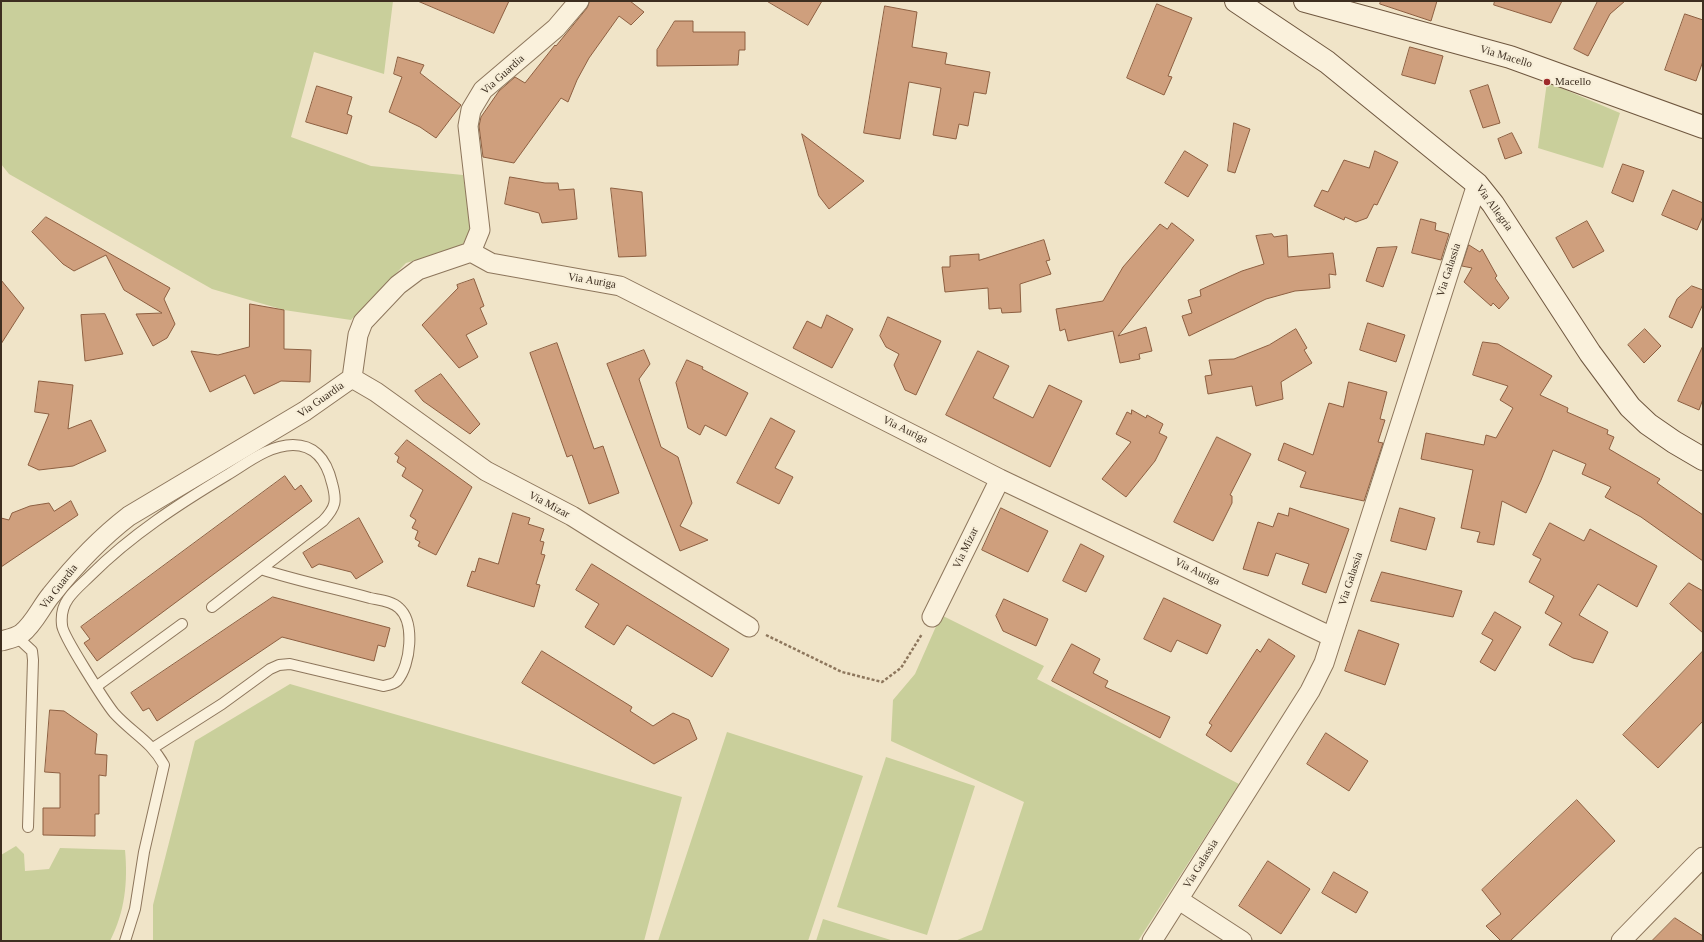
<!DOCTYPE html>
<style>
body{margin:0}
#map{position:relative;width:1704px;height:942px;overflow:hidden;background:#f0e4c8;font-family:Georgia,serif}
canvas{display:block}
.frame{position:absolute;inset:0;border:2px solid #3d2e20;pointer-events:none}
</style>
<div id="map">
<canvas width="1704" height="942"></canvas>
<div class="frame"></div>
</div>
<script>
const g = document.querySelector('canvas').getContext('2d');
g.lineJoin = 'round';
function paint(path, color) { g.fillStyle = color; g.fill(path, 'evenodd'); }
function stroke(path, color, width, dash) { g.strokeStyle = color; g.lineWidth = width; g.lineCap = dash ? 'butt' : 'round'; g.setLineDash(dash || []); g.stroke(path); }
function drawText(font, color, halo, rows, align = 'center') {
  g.font = font + ' Georgia,serif'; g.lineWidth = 4; g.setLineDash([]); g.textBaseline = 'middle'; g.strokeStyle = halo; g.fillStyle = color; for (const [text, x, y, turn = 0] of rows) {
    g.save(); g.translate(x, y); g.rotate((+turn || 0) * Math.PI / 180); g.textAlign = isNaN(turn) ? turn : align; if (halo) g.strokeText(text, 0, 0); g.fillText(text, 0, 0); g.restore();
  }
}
paint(new Path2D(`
 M 1,1 L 393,1 L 384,74 L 314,52 L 291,137 L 371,166 L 463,175 L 472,227 L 462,246 L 406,263 L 351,320 L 284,310 L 212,289 L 9,174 L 1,164 Z
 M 1547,82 L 1620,113 L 1603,168 L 1538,148 Z
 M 941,615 L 1044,666 L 1037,679 L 1239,784 L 1138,941 L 955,941 L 982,930 L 1024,802 L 891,741 L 893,700 L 915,674 Z
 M 290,684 L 682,797 L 644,941 L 153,941 L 153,905 L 195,741 Z
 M 727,732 L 863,776 L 808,941 L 658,941 Z
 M 886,757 L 975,786 L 927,935 L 837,907 Z
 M 16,846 L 24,854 L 25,871 L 49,869 L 60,848 L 125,850 C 128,882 125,912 110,941 L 1,941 L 1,855 Z
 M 823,919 L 894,941 L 816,941 Z`), '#c9cf9b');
const building = new Path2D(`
 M 418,1 L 509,1 L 494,33 Z
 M 590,1 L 630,1 L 644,12 L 631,25 L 619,16 L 589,58 L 577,80 L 568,102 L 561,98 L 514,163 L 483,157 L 479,126 L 481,117 L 499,91 L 515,77 L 525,83 L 555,45 L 556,46 L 587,8 Z
 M 767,1 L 822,1 L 808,25 Z
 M 1381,1 L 1437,1 L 1431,21 L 1380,4 Z
 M 1495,1 L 1562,1 L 1551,23 L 1494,5 Z
 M 1598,1 L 1625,1 L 1610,14 L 1588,56 L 1574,49 Z
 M 1157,4 L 1192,18 L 1168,76 L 1172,77 L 1164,95 L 1127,78 Z
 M 885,6 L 917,12 L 912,47 L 947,53 L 945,64 L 990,72 L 986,94 L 974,92 L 968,126 L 959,124 L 956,139 L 933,135 L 941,88 L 909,82 L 900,139 L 864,133 Z
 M 1685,14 L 1703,20 L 1703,61 L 1696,81 L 1665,70 Z
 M 675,21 L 693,21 L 693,32 L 745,32 L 745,50 L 739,50 L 738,65 L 657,66 L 657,50 Z
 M 1410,47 L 1443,56 L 1435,84 L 1402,75 Z
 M 398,57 L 424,65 L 420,73 L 461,105 L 436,138 L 420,127 L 389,112 L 402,77 L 394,74 Z
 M 1488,85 L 1500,123 L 1483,128 L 1470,91 Z
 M 317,86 L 352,97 L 347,114 L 352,116 L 347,134 L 306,122 Z
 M 1234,123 L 1250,129 L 1235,173 L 1228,171 Z
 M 1512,133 L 1522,153 L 1505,159 L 1498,139 Z
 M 802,134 L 864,181 L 829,209 L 819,196 Z
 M 1185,151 L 1208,165 L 1188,197 L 1165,183 Z
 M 1375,151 L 1398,162 L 1377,205 L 1374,204 L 1367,218 L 1356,222 L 1345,217 L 1344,220 L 1314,206 L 1322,190 L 1328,192 L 1344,160 L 1369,168 Z
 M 1623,164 L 1644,171 L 1633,202 L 1612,193 Z
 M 510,177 L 545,183 L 558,183 L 559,190 L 574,189 L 577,219 L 542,223 L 539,213 L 505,204 Z
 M 611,188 L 642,192 L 646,256 L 619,257 Z
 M 1673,190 L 1703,203 L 1703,216 L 1697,230 L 1662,215 Z
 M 46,217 L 170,288 L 164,299 L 175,324 L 167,338 L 153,346 L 136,314 L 162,313 L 124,290 L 106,255 L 74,271 L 63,264 L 32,232 Z
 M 1421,219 L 1436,223 L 1435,230 L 1449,234 L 1441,260 L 1412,253 Z
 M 1587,221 L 1604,251 L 1573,268 L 1556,238 Z
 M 1172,223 L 1194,240 L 1118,336 L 1146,327 L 1152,351 L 1139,354 L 1140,359 L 1120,363 L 1113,331 L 1068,341 L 1065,329 L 1060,331 L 1056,309 L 1103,301 L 1123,267 L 1160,224 L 1167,229 Z
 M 1272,234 L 1274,237 L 1287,235 L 1288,257 L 1333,253 L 1336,275 L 1329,274 L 1330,288 L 1295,291 L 1266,299 L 1189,336 L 1182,316 L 1192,313 L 1188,300 L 1201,296 L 1200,290 L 1242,271 L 1264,264 L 1256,236 Z
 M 1044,240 L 1050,260 L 1046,261 L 1051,274 L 1020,284 L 1021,312 L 1002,313 L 1001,308 L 989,309 L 988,288 L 945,292 L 942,267 L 950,267 L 950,256 L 979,254 L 979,260 Z
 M 1469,245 L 1480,252 L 1482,249 L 1497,276 L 1495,278 L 1509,298 L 1499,309 L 1493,303 L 1491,306 L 1464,282 L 1472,268 L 1462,266 Z
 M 1397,247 L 1383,287 L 1366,281 L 1377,248 Z
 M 474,279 L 484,306 L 480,308 L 487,324 L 466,335 L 478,357 L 459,368 L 422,325 L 458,288 L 457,285 Z
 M 1,280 L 24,308 L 1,344 Z
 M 1692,286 L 1703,290 L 1703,304 L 1692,328 L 1669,317 L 1677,299 Z
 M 250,304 L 284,310 L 284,349 L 311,350 L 310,382 L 281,381 L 254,394 L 245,375 L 210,392 L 191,351 L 218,355 L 249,347 Z
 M 105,314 L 123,354 L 85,361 L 81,315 Z
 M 827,315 L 853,329 L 832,368 L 793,348 L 807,321 L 821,328 Z
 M 888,317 L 941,341 L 916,395 L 905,390 L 894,365 L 899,354 L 886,347 L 880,336 Z
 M 1368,323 L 1405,335 L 1396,362 L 1360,350 Z
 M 1296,329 L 1307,348 L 1304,350 L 1312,363 L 1281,382 L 1283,399 L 1256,406 L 1252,386 L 1208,394 L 1205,376 L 1212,375 L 1209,360 L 1234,359 L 1269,345 Z
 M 1645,329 L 1661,346 L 1644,363 L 1628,345 Z
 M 1483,342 L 1498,344 L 1552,376 L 1540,395 L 1568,408 L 1567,412 L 1608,430 L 1607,434 L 1614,437 L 1609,449 L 1660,479 L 1657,483 L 1703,515 L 1703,561 L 1641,517 L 1605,497 L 1611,487 L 1582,474 L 1586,464 L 1553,450 L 1541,480 L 1526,513 L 1502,501 L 1494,545 L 1477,542 L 1480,532 L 1461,528 L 1473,470 L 1421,459 L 1426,433 L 1484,445 L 1486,435 L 1496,438 L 1513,408 L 1500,400 L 1508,386 L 1473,375 Z
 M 557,343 L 594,449 L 603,446 L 619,493 L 589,504 L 572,455 L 567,457 L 530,353 Z
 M 1703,346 L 1703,399 L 1699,410 L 1678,401 Z
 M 644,350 L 650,364 L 639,379 L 661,447 L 678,457 L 692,503 L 680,526 L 708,540 L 680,551 L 607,364 Z
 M 978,351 L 1009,366 L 993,398 L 1033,418 L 1049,385 L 1082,401 L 1050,467 L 946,415 Z
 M 687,360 L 703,367 L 702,369 L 748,393 L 726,436 L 705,425 L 700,435 L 688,428 L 676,383 Z
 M 441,374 L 480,424 L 470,434 L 423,401 L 415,391 Z
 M 39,381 L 73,385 L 68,429 L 91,420 L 106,451 L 73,466 L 39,470 L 28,465 L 49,414 L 35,412 Z
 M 1349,382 L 1387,392 L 1380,419 L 1385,420 L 1378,442 L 1383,443 L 1364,501 L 1300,487 L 1306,472 L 1278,460 L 1284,443 L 1313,455 L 1329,403 L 1343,407 Z
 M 1132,410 L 1146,418 L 1147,415 L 1163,424 L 1159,433 L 1167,437 L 1155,461 L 1126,497 L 1102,479 L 1131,442 L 1116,434 L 1127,412 L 1131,414 Z
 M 771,418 L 795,431 L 775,468 L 793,477 L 779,504 L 737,483 Z
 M 1217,437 L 1251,454 L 1230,495 L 1232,496 L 1232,503 L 1213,541 L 1174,522 Z
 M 407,440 L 472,487 L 436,555 L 418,546 L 420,542 L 415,539 L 418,531 L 412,528 L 416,520 L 410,516 L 423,490 L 402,476 L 406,468 L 397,462 L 399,457 L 395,454 Z
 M 285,476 L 295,490 L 301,485 L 312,501 L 97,661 L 84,643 L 90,639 L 81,627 Z
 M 71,501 L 78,515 L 1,567 L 1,518 L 9,520 L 12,513 L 30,506 L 49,503 L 54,511 Z
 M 1001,508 L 1048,531 L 1028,572 L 982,550 Z
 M 1290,508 L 1349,529 L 1326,593 L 1302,584 L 1309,564 L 1276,553 L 1268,576 L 1243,569 L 1258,522 L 1273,527 L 1278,513 L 1288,516 Z
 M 1400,508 L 1435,518 L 1426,550 L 1391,541 Z
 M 513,513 L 530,518 L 528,524 L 544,529 L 540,541 L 544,542 L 541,554 L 545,555 L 536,584 L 540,585 L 534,607 L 467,586 L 472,571 L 475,572 L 479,558 L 498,564 Z
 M 359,518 L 383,562 L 356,579 L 351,572 L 319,564 L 312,568 L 303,553 Z
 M 1550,523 L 1584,541 L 1590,529 L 1657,566 L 1637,607 L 1598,584 L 1579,615 L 1608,632 L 1593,663 L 1573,658 L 1549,645 L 1562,623 L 1545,613 L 1554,596 L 1529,582 L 1541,559 L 1533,555 Z
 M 1081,544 L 1104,556 L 1086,592 L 1063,581 Z
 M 592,564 L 729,649 L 712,677 L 627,625 L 614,645 L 585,627 L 599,604 L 576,590 Z
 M 1382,572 L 1462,591 L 1453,617 L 1371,601 Z
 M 1689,583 L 1703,591 L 1703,633 L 1670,604 Z
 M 273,597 L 390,628 L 385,647 L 378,645 L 374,661 L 282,637 L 157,721 L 149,708 L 143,711 L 131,693 Z
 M 1164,598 L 1221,625 L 1207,654 L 1177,640 L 1171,652 L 1144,639 Z
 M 1004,599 L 1048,619 L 1036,646 L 1003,631 L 996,616 Z
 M 1495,612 L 1521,627 L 1495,671 L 1480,662 L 1493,640 L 1482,634 Z
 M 1359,630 L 1399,644 L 1385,685 L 1345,671 Z
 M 1269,639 L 1295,656 L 1231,752 L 1206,735 L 1212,725 L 1209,723 L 1257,649 L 1260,652 Z
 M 1072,644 L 1100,659 L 1093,673 L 1108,681 L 1105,687 L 1170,717 L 1160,738 L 1052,681 Z
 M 542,651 L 632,707 L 630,711 L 653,726 L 673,713 L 689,720 L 697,739 L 654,764 L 522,683 Z
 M 1703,651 L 1703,721 L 1658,768 L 1623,735 Z
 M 50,710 L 64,711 L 97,734 L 95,754 L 107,755 L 106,776 L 99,775 L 99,814 L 95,814 L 95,836 L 43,835 L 43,808 L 60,808 L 60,773 L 45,772 Z
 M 1326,733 L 1368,761 L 1349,791 L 1307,764 Z
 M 1577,800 L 1615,841 L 1510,941 L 1501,941 L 1486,926 L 1501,914 L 1482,890 Z
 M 1268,861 L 1310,889 L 1281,934 L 1239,906 Z
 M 1334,872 L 1368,892 L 1356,913 L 1322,893 Z
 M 1675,918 L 1703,936 L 1703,941 L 1652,941 Z`);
paint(building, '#cf9f7d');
stroke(building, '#8d5f41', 1);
const lane = new Path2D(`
 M 17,637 L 32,651 L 33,660 L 28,827
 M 97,686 L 182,624
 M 153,748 L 222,704 L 270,669 L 279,665 L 290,664 L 383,686 C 388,685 394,684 397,681 C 411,665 415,622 399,608 C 392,601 379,600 370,598 C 334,588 297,581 261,569
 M 125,941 L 135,909 L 144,852 L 164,765 C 151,741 132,733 114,713 C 106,703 62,635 62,625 C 61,616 63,606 68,599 C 74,590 83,583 91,575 C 131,535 179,504 227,475 C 247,463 269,445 293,445 C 316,445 327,462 332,483 C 337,501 336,507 323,521 L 212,607`);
const street = new Path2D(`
 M 471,252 L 491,263 L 620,286 L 1000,479 L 1332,637
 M 352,378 L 376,392 L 486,471 L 572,516 L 749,627
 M 932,617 L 1000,479
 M 1,641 C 8,639 15,638 21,634 C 34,624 41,607 51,595 C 74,566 99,539 129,516 L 305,411 L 352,378 L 358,335 L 363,322 L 398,285 L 418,270 L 471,252 L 480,230 L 468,126 L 471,110 L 483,90 L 556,28 L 579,1
 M 1179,900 L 1242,941
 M 1152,941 L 1310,691 L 1324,663 L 1477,184
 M 1621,941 L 1703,857`);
const secondary = new Path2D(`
 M 1236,1 L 1327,62 L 1477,184 L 1493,204 L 1590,353 L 1630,407 L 1648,424 L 1674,442 L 1703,459
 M 1305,1 L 1510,57 L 1703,127`);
stroke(lane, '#8d765c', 12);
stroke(street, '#8d765c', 21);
stroke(secondary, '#6f573f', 24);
stroke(new Path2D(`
 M 766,635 L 842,672 L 882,682 L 901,668 L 922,634`), '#8d765c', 2.5, [3, 2]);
stroke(lane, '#faf1dc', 10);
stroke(street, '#faf1dc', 19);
stroke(secondary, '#faf1dc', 22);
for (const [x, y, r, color] of [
 [1547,82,4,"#9e2a2b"]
]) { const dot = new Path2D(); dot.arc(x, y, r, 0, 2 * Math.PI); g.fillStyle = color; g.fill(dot); stroke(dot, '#f7eed8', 1.5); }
drawText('11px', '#3d2e20', '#f7eed8', [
 ["Via Macello",1506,57,17],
 ["Via Guardia",503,75,-42],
 ["Via Allegria",1494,208,54],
 ["Via Galassia",1449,270,-72],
 ["Via Auriga",592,281,10],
 ["Via Guardia",321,400,-35],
 ["Via Auriga",905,430,26],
 ["Via Mizar",549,505,28],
 ["Via Mizar",966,548,-64],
 ["Via Auriga",1197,572,26],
 ["Via Galassia",1351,579,-72],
 ["Via Guardia",59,587,-52],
 ["Via Galassia",1201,864,-58]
]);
drawText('11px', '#3d2e20', '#f7eed8', [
 ["Macello",1555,82]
], 'left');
</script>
